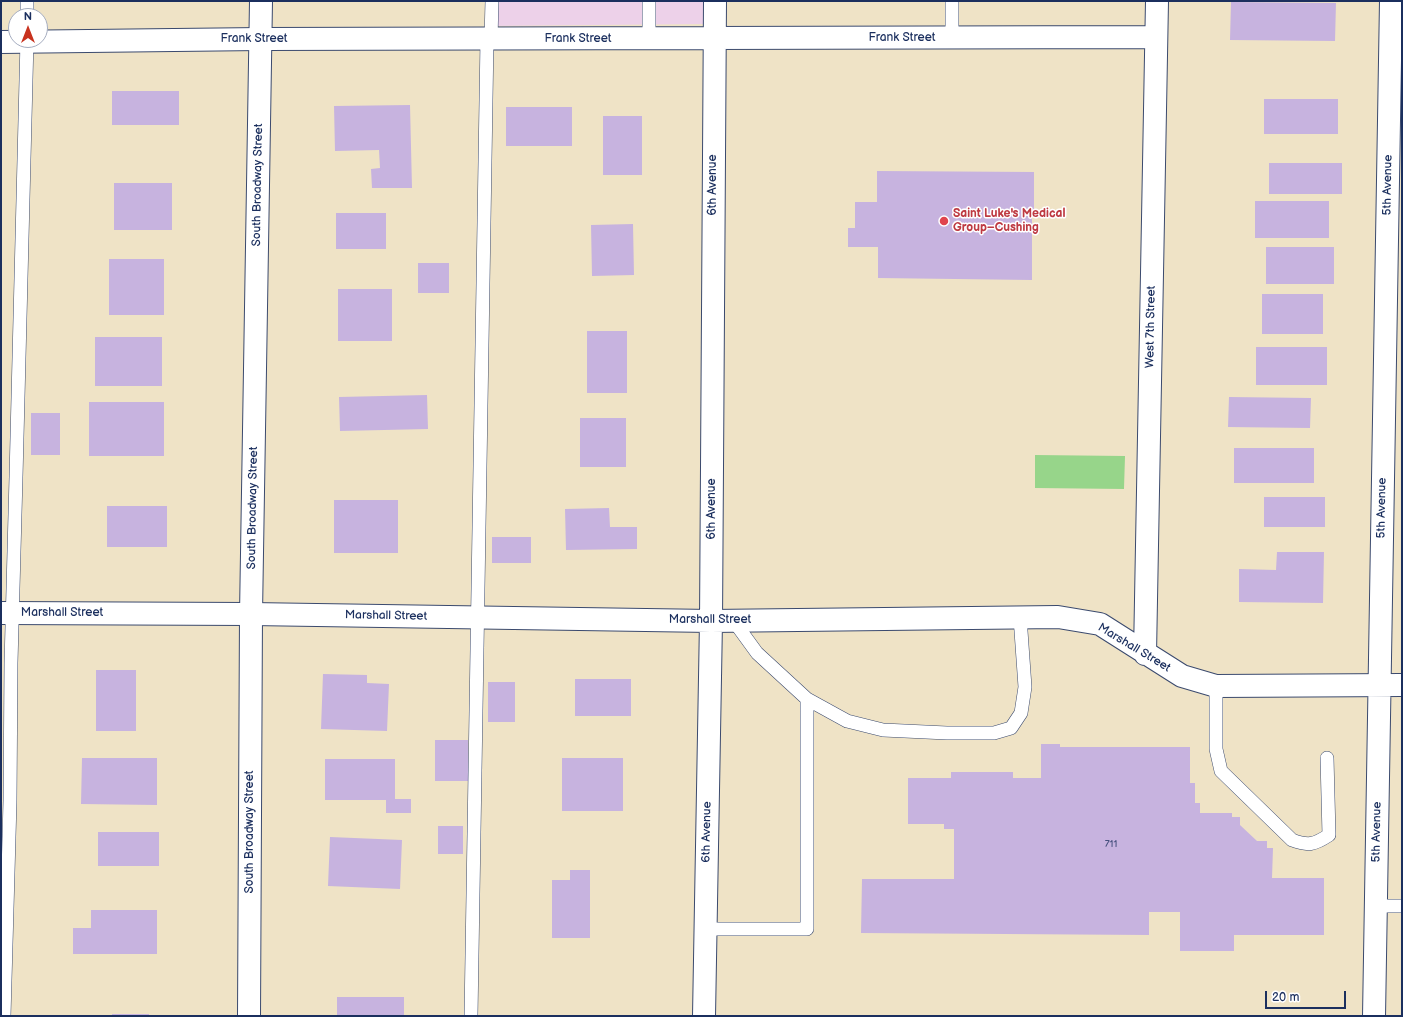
<!DOCTYPE html>
<meta charset="utf-8">
<style>
body{margin:0}
#map{position:relative;width:1403px;height:1017px;overflow:hidden;background:#efe3c6;font-family:"Balsamiq Sans",sans-serif}
canvas{display:block}
.frame{position:absolute;inset:0;border:2px solid #1b2f5e;pointer-events:none}
.north{position:absolute;left:8px;top:8px;width:40px;height:40px;box-sizing:border-box;background:#fff;border:1px solid #a4acbf;border-radius:50%;rotate:0deg;font-size:11px;font-weight:700;line-height:16px;text-align:center;color:#1b2f5e}
.north::after{content:'';display:block;margin:auto;width:14px;height:18px;background:#c8321e;clip-path:polygon(50% 0,100% 100%,50% 72%,0 100%)}
.scale{position:absolute;left:1265px;top:991px;width:81px;height:18px;box-sizing:border-box;border:2px solid #1b2f5e;border-top:0;padding-left:5px;font-size:12px;line-height:14px;white-space:nowrap;color:#1b2f5e;-webkit-text-stroke:3px #fff;paint-order:stroke}
</style>
<div id="map">
<canvas width="1403" height="1017"></canvas>
<div class="frame"></div>
<div class="north">N</div>
<div class="scale">20 m</div>
</div>
<script>
const g = document.querySelector('canvas').getContext('2d');
g.lineJoin = 'round';
function paint(path, color) { g.fillStyle = color; g.fill(path, 'evenodd'); }
function stroke(path, color, width, dash) { g.strokeStyle = color; g.lineWidth = width; g.lineCap = dash ? 'butt' : 'round'; g.setLineDash(dash || []); g.stroke(path); }
function drawText(font, color, halo, rows, align = 'center') {
  g.font = font + ' "Balsamiq Sans",sans-serif'; g.lineWidth = 3; g.setLineDash([]); g.textBaseline = 'middle'; g.strokeStyle = halo; g.fillStyle = color; for (const [text, x, y, turn = 0] of rows) {
    g.save(); g.translate(x, y); g.rotate((+turn || 0) * Math.PI / 180); g.textAlign = isNaN(turn) ? turn : align; if (halo) g.strokeText(text, 0, 0); g.fillText(text, 0, 0); g.restore();
  }
}
paint(new Path2D(`
 M 488,1 L 707,1 L 706,24 L 487,26 Z`), '#edd1e9');
paint(new Path2D(`
 M 1035,455 L 1125,456 L 1124,489 L 1035,488 Z`), '#97d58a');
paint(new Path2D(`
 M 1231,2 L 1336,3 L 1335,41 L 1230,40 Z
 M 112,91 L 179,91 L 179,125 L 112,125 Z
 M 1264,99 L 1338,99 L 1338,134 L 1264,134 Z
 M 410,105 L 412,188 L 372,188 L 371,169 L 380,168 L 379,150 L 335,151 L 334,106 Z
 M 506,107 L 572,107 L 572,146 L 506,146 Z
 M 603,116 L 642,116 L 642,175 L 603,175 Z
 M 1269,163 L 1342,163 L 1342,194 L 1269,194 Z
 M 877,171 L 1034,172 L 1034,210 L 1042,210 L 1042,215 L 1032,215 L 1032,280 L 878,278 L 878,247 L 848,247 L 848,228 L 855,228 L 855,202 L 877,202 Z
 M 114,183 L 172,183 L 172,230 L 114,230 Z
 M 1255,201 L 1329,201 L 1329,238 L 1255,238 Z
 M 336,213 L 386,213 L 386,249 L 336,249 Z
 M 633,224 L 634,275 L 592,276 L 591,225 Z
 M 1266,247 L 1334,247 L 1334,284 L 1266,284 Z
 M 109,259 L 164,259 L 164,315 L 109,315 Z
 M 418,263 L 449,263 L 449,293 L 418,293 Z
 M 338,289 L 392,289 L 392,341 L 338,341 Z
 M 1262,294 L 1323,294 L 1323,334 L 1262,334 Z
 M 587,331 L 627,331 L 627,393 L 587,393 Z
 M 95,337 L 162,337 L 162,386 L 95,386 Z
 M 1256,347 L 1327,347 L 1327,385 L 1256,385 Z
 M 427,395 L 428,429 L 340,431 L 339,397 Z
 M 1229,397 L 1311,398 L 1310,428 L 1228,427 Z
 M 89,402 L 164,402 L 164,456 L 89,456 Z
 M 31,413 L 60,413 L 60,455 L 31,455 Z
 M 580,418 L 626,418 L 626,467 L 580,467 Z
 M 1234,448 L 1314,448 L 1314,483 L 1234,483 Z
 M 1264,497 L 1325,497 L 1325,527 L 1264,527 Z
 M 334,500 L 398,500 L 398,553 L 334,553 Z
 M 107,506 L 167,506 L 167,547 L 107,547 Z
 M 609,508 L 610,527 L 637,527 L 637,549 L 566,550 L 565,509 Z
 M 492,537 L 531,537 L 531,563 L 492,563 Z
 M 1277,552 L 1324,552 L 1323,603 L 1239,602 L 1239,569 L 1276,570 Z
 M 96,670 L 136,670 L 136,731 L 96,731 Z
 M 323,674 L 367,675 L 367,683 L 389,684 L 387,731 L 321,729 Z
 M 575,679 L 631,679 L 631,716 L 575,716 Z
 M 488,682 L 515,682 L 515,722 L 488,722 Z
 M 435,740 L 468,740 L 468,781 L 435,781 Z
 M 1041,744 L 1060,744 L 1060,747 L 1190,747 L 1190,783 L 1195,783 L 1195,803 L 1200,803 L 1200,813 L 1232,813 L 1232,817 L 1240,817 L 1240,825 L 1257,841 L 1267,841 L 1267,848 L 1273,848 L 1272,878 L 1324,878 L 1324,935 L 1234,935 L 1234,951 L 1180,951 L 1180,912 L 1149,912 L 1149,935 L 861,933 L 862,879 L 954,879 L 954,829 L 944,829 L 944,824 L 908,824 L 908,778 L 951,778 L 951,772 L 1013,772 L 1013,778 L 1041,778 Z
 M 82,758 L 157,758 L 157,805 L 81,804 Z
 M 562,758 L 623,758 L 623,811 L 562,811 Z
 M 325,759 L 395,759 L 395,799 L 411,799 L 411,813 L 386,813 L 386,800 L 325,800 Z
 M 438,826 L 463,826 L 463,854 L 438,854 Z
 M 98,832 L 159,832 L 159,866 L 98,866 Z
 M 330,837 L 402,840 L 400,889 L 328,886 Z
 M 570,870 L 590,870 L 590,938 L 552,938 L 552,880 L 570,880 Z
 M 91,910 L 157,910 L 157,954 L 73,954 L 73,928 L 91,928 Z
 M 337,997 L 404,997 L 404,1016 L 337,1016 Z
 M 112,1014 L 149,1014 L 149,1016 L 112,1016 Z`), '#c7b3df');
const service = new Path2D(`
 M 27,16 L 27,1
 M 952,38 L 952,1
 M 491,39 L 492,1
 M 649,39 L 649,1
 M 733,620 L 757,653 L 807,699 L 847,721 L 883,730 L 947,733 L 994,733 L 1011,728 L 1021,713 L 1025,687 L 1020,617
 M 1216,686 L 1216,749 L 1221,771 L 1292,840 C 1308,846 1314,845 1329,835 L 1327,758
 M 1376,906 L 1402,906
 M 706,929 L 807,929 L 807,699
 M 4,1016 L 10,801 L 11,663 L 16,477 L 27,40
 M 471,1016 L 487,39`);
const minor = new Path2D(`
 M 1,42 L 261,39 L 1156,37
 M 1,613 L 251,614 L 711,621 L 1058,617 L 1100,624 L 1182,676 L 1216,686 L 1402,685
 M 1145,654 L 1157,1
 M 704,1016 L 711,621 L 715,1
 M 1374,1016 L 1391,1`);
const tertiary = new Path2D(`
 M 249,1016 L 251,614 L 261,1`);
stroke(service, '#3b4a6e', 14);
stroke(minor, '#3b4a6e', 24);
stroke(tertiary, '#3b4a6e', 24);
stroke(service, '#fff', 13);
stroke(minor, '#fff', 22);
stroke(tertiary, '#fff', 22);
for (const [x, y, r, color] of [
 [944,221,5,"#e0444e"]
]) { const dot = new Path2D(); dot.arc(x, y, r, 0, 2 * Math.PI); g.fillStyle = color; g.fill(dot); stroke(dot, '#fff', 1.5); }
drawText('10px', '#46507e', null, [
 ["711",1111,844]
]);
drawText('12px', '#1b2f5e', '#fff', [
 ["Frank Street",902,38],
 ["Frank Street",254,39],
 ["Frank Street",578,39],
 ["South Broadway Street",258,185,-89],
 ["6th Avenue",713,185,-90],
 ["5th Avenue",1388,185,-89],
 ["West 7th Street",1151,327,-89],
 ["South Broadway Street",253,508,-89],
 ["5th Avenue",1382,508,-89],
 ["6th Avenue",712,509,-90],
 ["Marshall Street",62,613],
 ["Marshall Street",386,616,1],
 ["Marshall Street",710,620],
 ["Marshall Street",1134,648,31],
 ["South Broadway Street",250,832,-90],
 ["6th Avenue",707,832,-89],
 ["5th Avenue",1377,832,-89]
]);
drawText('bold 12px', '#be3a42', '#fff', [
 ["Saint Luke's Medical",953,214],
 ["Group–Cushing",953,228]
], 'left');
</script>
